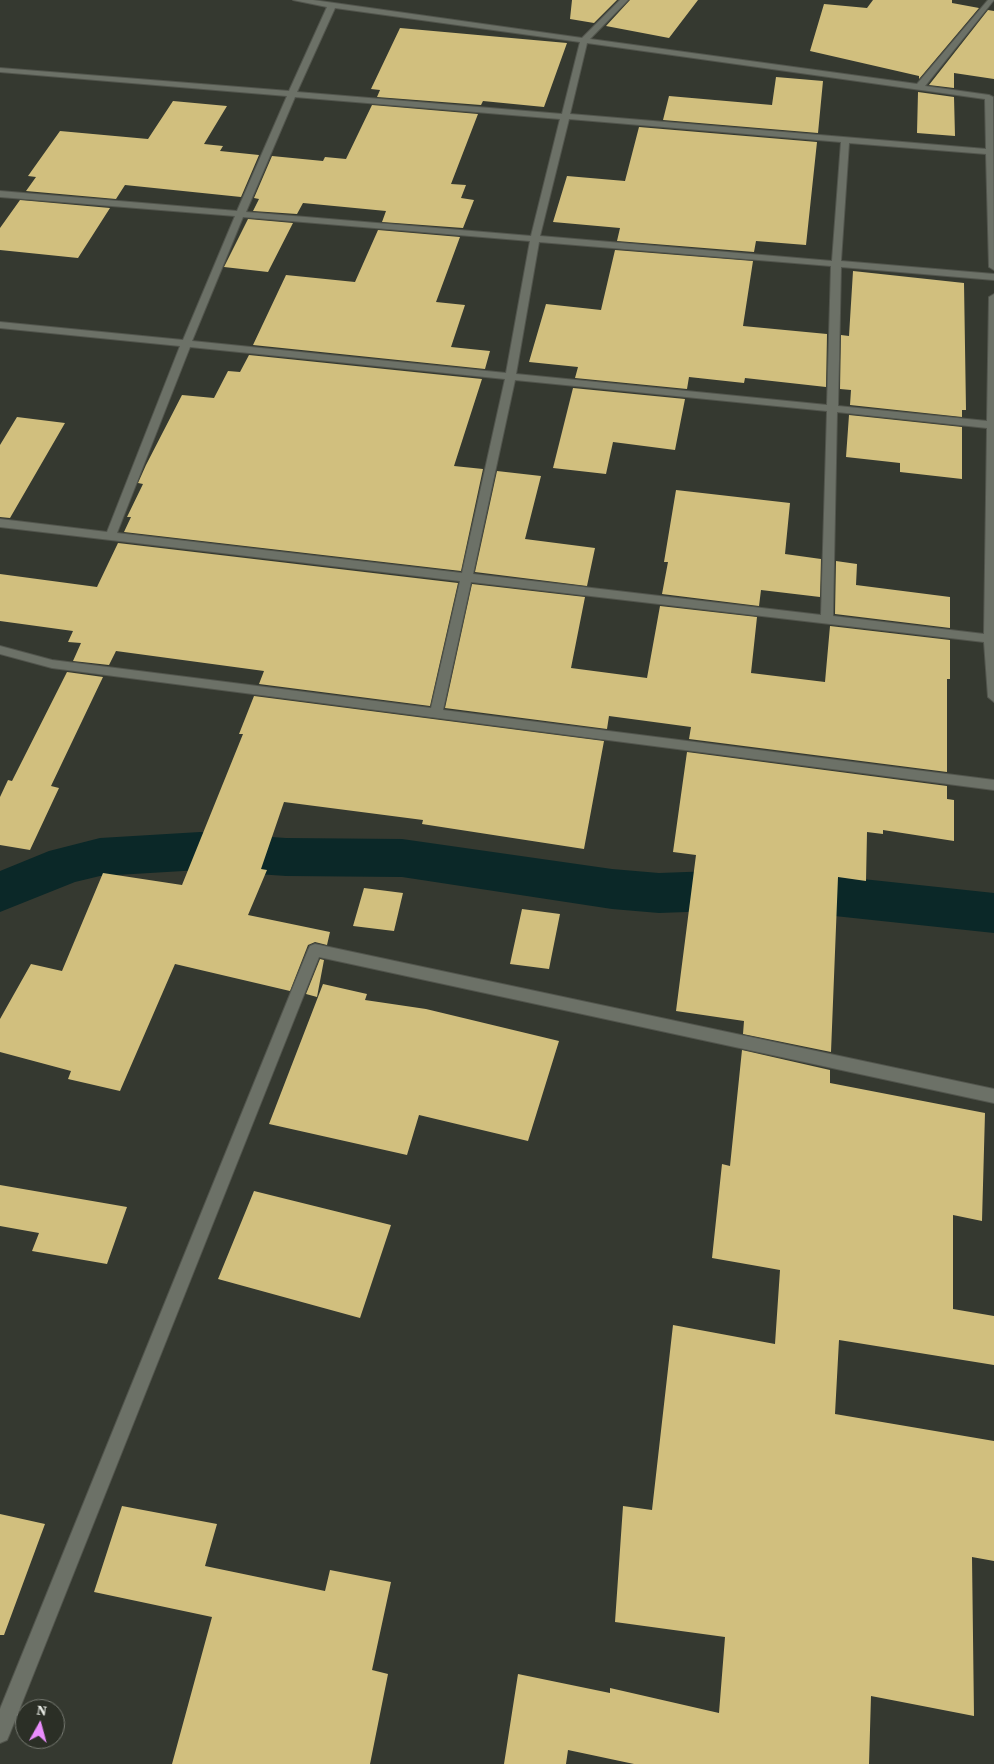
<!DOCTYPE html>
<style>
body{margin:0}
#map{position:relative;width:994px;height:1764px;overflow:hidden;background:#353930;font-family:"Source Serif 4",serif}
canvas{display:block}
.north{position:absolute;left:15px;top:1699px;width:50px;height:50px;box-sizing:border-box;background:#2b2f26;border:1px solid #777a72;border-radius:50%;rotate:7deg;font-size:14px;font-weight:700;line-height:20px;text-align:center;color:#e8ebe5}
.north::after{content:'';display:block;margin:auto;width:18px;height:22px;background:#ea8dfd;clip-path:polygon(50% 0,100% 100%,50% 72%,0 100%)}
</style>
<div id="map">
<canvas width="994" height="1764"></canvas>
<div class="north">N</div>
</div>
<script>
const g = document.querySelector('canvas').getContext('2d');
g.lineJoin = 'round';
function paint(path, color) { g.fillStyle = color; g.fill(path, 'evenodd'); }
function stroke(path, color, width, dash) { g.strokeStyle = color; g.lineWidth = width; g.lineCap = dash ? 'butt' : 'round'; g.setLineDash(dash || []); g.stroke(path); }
paint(new Path2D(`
 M 200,832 L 286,838 L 402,839 L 612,869 L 659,873 L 769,869 L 994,893 L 994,933 L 769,909 L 659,913 L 612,909 L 402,877 L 286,876 L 200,870 L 100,876 L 75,882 L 0,912 L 0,871 L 49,851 L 100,838 Z`), '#0b2828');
paint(new Path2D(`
 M 572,0 L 617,0 L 594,23 L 570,19 Z
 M 630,0 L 698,0 L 669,38 L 606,26 Z
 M 873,0 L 952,0 L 952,3 L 979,8 L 919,79 L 919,76 L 810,51 L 824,4 L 867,8 Z
 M 988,10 L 994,11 L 994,79 L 954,73 L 954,88 L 929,85 Z
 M 400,28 L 567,43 L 544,107 L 483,101 L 481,105 L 377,97 L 380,90 L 371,89 Z
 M 776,77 L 823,81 L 818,133 L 663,120 L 669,96 L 772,105 Z
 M 918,92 L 954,97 L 955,136 L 917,133 Z
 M 173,101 L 227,106 L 204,144 L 223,146 L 220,151 L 259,155 L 241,197 L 125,185 L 116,199 L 26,191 L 36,177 L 28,176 L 60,131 L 148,139 Z
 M 372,105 L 478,114 L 451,184 L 466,185 L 461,198 L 474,200 L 463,228 L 382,222 L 386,211 L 303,203 L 297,214 L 253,211 L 259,199 L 254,198 L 272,156 L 323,161 L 325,157 L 346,159 Z
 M 639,127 L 817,142 L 806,245 L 756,241 L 754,252 L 617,241 L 620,228 L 553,222 L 567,176 L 625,181 Z
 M 20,200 L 110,208 L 78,258 L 0,250 L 0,228 Z
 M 248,219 L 293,223 L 268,272 L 224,267 Z
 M 378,230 L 460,237 L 436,302 L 465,305 L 451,347 L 490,351 L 485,369 L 253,345 L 286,275 L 355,282 Z
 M 615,250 L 753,261 L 743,326 L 827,334 L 826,387 L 745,378 L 744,383 L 689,377 L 687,389 L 575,378 L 578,367 L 529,362 L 546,304 L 601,310 Z
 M 853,271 L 964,283 L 966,410 L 962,410 L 962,417 L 850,405 L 851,390 L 840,389 L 841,335 L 849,336 Z
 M 249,355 L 482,379 L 454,466 L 483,469 L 461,571 L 124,532 L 131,517 L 127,517 L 143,484 L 138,483 L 146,465 L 182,395 L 214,398 L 228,371 L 240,372 Z
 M 573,388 L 685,399 L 675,450 L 613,442 L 606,474 L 553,468 Z
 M 849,415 L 962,427 L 962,479 L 900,472 L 900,463 L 846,457 Z
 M 17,417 L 65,423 L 10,518 L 0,517 L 0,445 Z
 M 497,471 L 541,476 L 525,539 L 595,548 L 587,586 L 475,572 Z
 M 676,490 L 790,503 L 785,554 L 821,559 L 820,597 L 761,590 L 759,606 L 662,594 L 668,562 L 664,562 Z
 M 118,543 L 458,583 L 430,706 L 259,684 L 264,671 L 116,651 L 109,665 L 73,661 L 81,643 L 68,642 L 73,631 L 0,621 L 0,574 L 97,587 Z
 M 836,561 L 857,564 L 856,585 L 950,597 L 950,628 L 835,614 Z
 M 472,584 L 585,597 L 571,668 L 647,678 L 660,606 L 757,617 L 751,673 L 825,682 L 830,626 L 950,640 L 950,679 L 947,679 L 947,772 L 689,739 L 691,727 L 609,716 L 607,729 L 445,708 Z
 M 67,672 L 103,677 L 51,786 L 59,788 L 30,850 L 0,845 L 0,797 L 8,780 L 12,781 Z
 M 254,696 L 604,741 L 584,849 L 422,824 L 423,820 L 284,802 L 261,869 L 267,870 L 248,915 L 330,932 L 327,945 L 315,942 L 308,945 L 290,991 L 175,964 L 120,1091 L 68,1079 L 71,1071 L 0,1052 L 0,1019 L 31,964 L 62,971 L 103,873 L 182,885 L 243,734 L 239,734 Z
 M 687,752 L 947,786 L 947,799 L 954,800 L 954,841 L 883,830 L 883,834 L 867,832 L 866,881 L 838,877 L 831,1052 L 743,1034 L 744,1021 L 676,1011 L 696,855 L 673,852 Z
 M 364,888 L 403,893 L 394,931 L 353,926 Z
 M 522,909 L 560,914 L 549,969 L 510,964 Z
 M 320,959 L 324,960 L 317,997 L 306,994 Z
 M 323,984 L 367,994 L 365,1000 L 426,1009 L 559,1041 L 528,1141 L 419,1115 L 407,1155 L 269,1124 Z
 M 742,1050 L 830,1070 L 830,1083 L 985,1113 L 982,1221 L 953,1215 L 953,1309 L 994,1316 L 994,1365 L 839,1340 L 835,1414 L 994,1441 L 994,1561 L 972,1557 L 974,1716 L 871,1696 L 869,1764 L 634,1764 L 568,1750 L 566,1764 L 504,1764 L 518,1674 L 610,1693 L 610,1688 L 719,1713 L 725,1637 L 615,1622 L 623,1506 L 652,1510 L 673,1325 L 775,1344 L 780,1270 L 712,1258 L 722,1164 L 730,1166 Z
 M 0,1185 L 127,1207 L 107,1264 L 32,1251 L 39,1233 L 0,1226 Z
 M 254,1191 L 391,1225 L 360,1318 L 218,1279 Z
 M 122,1506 L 217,1524 L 205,1566 L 325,1591 L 330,1570 L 391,1582 L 372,1670 L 388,1674 L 370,1764 L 172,1764 L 212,1617 L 94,1592 Z
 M 0,1514 L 45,1524 L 4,1635 L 0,1635 Z`), '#d1bf7e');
const minor = new Path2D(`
 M 293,0 L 313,0 L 582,38 L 620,0 L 628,0 L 590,39 L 917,84 L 988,0 L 994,0 L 925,86 L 989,95 L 993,97 L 994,270 L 989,267 L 986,154 L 849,143 L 841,261 L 994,274 L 994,280 L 841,267 L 838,406 L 987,421 L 989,297 L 994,294 L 994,702 L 988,697 L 984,642 L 471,582 L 443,710 L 994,780 L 994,790 L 52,668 L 0,654 L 0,646 L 52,660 L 431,708 L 460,581 L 0,527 L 0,519 L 107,532 L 180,346 L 0,328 L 0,322 L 183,340 L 235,216 L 0,197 L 0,191 L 237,211 L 287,96 L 0,72 L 0,68 L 289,91 L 327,7 ZM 335,8 L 580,42 L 562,114 L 297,92 ZM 587,43 L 985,99 L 986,149 L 570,114 ZM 295,97 L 560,119 L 531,236 L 246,212 ZM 569,119 L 841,142 L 832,261 L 540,236 ZM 243,217 L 530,241 L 506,373 L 192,341 ZM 539,242 L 831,266 L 827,405 L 516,374 ZM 190,347 L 505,379 L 462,573 L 117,533 ZM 515,380 L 827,411 L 821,615 L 473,574 ZM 837,412 L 987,428 L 984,634 L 833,616 Z
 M 315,944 L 994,1089 L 994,1103 L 319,957 L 10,1733 L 7,1740 L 0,1743 L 0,1709 L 308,950 L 310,946 Z`);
stroke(minor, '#52554d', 2);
paint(minor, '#6c7167');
</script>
